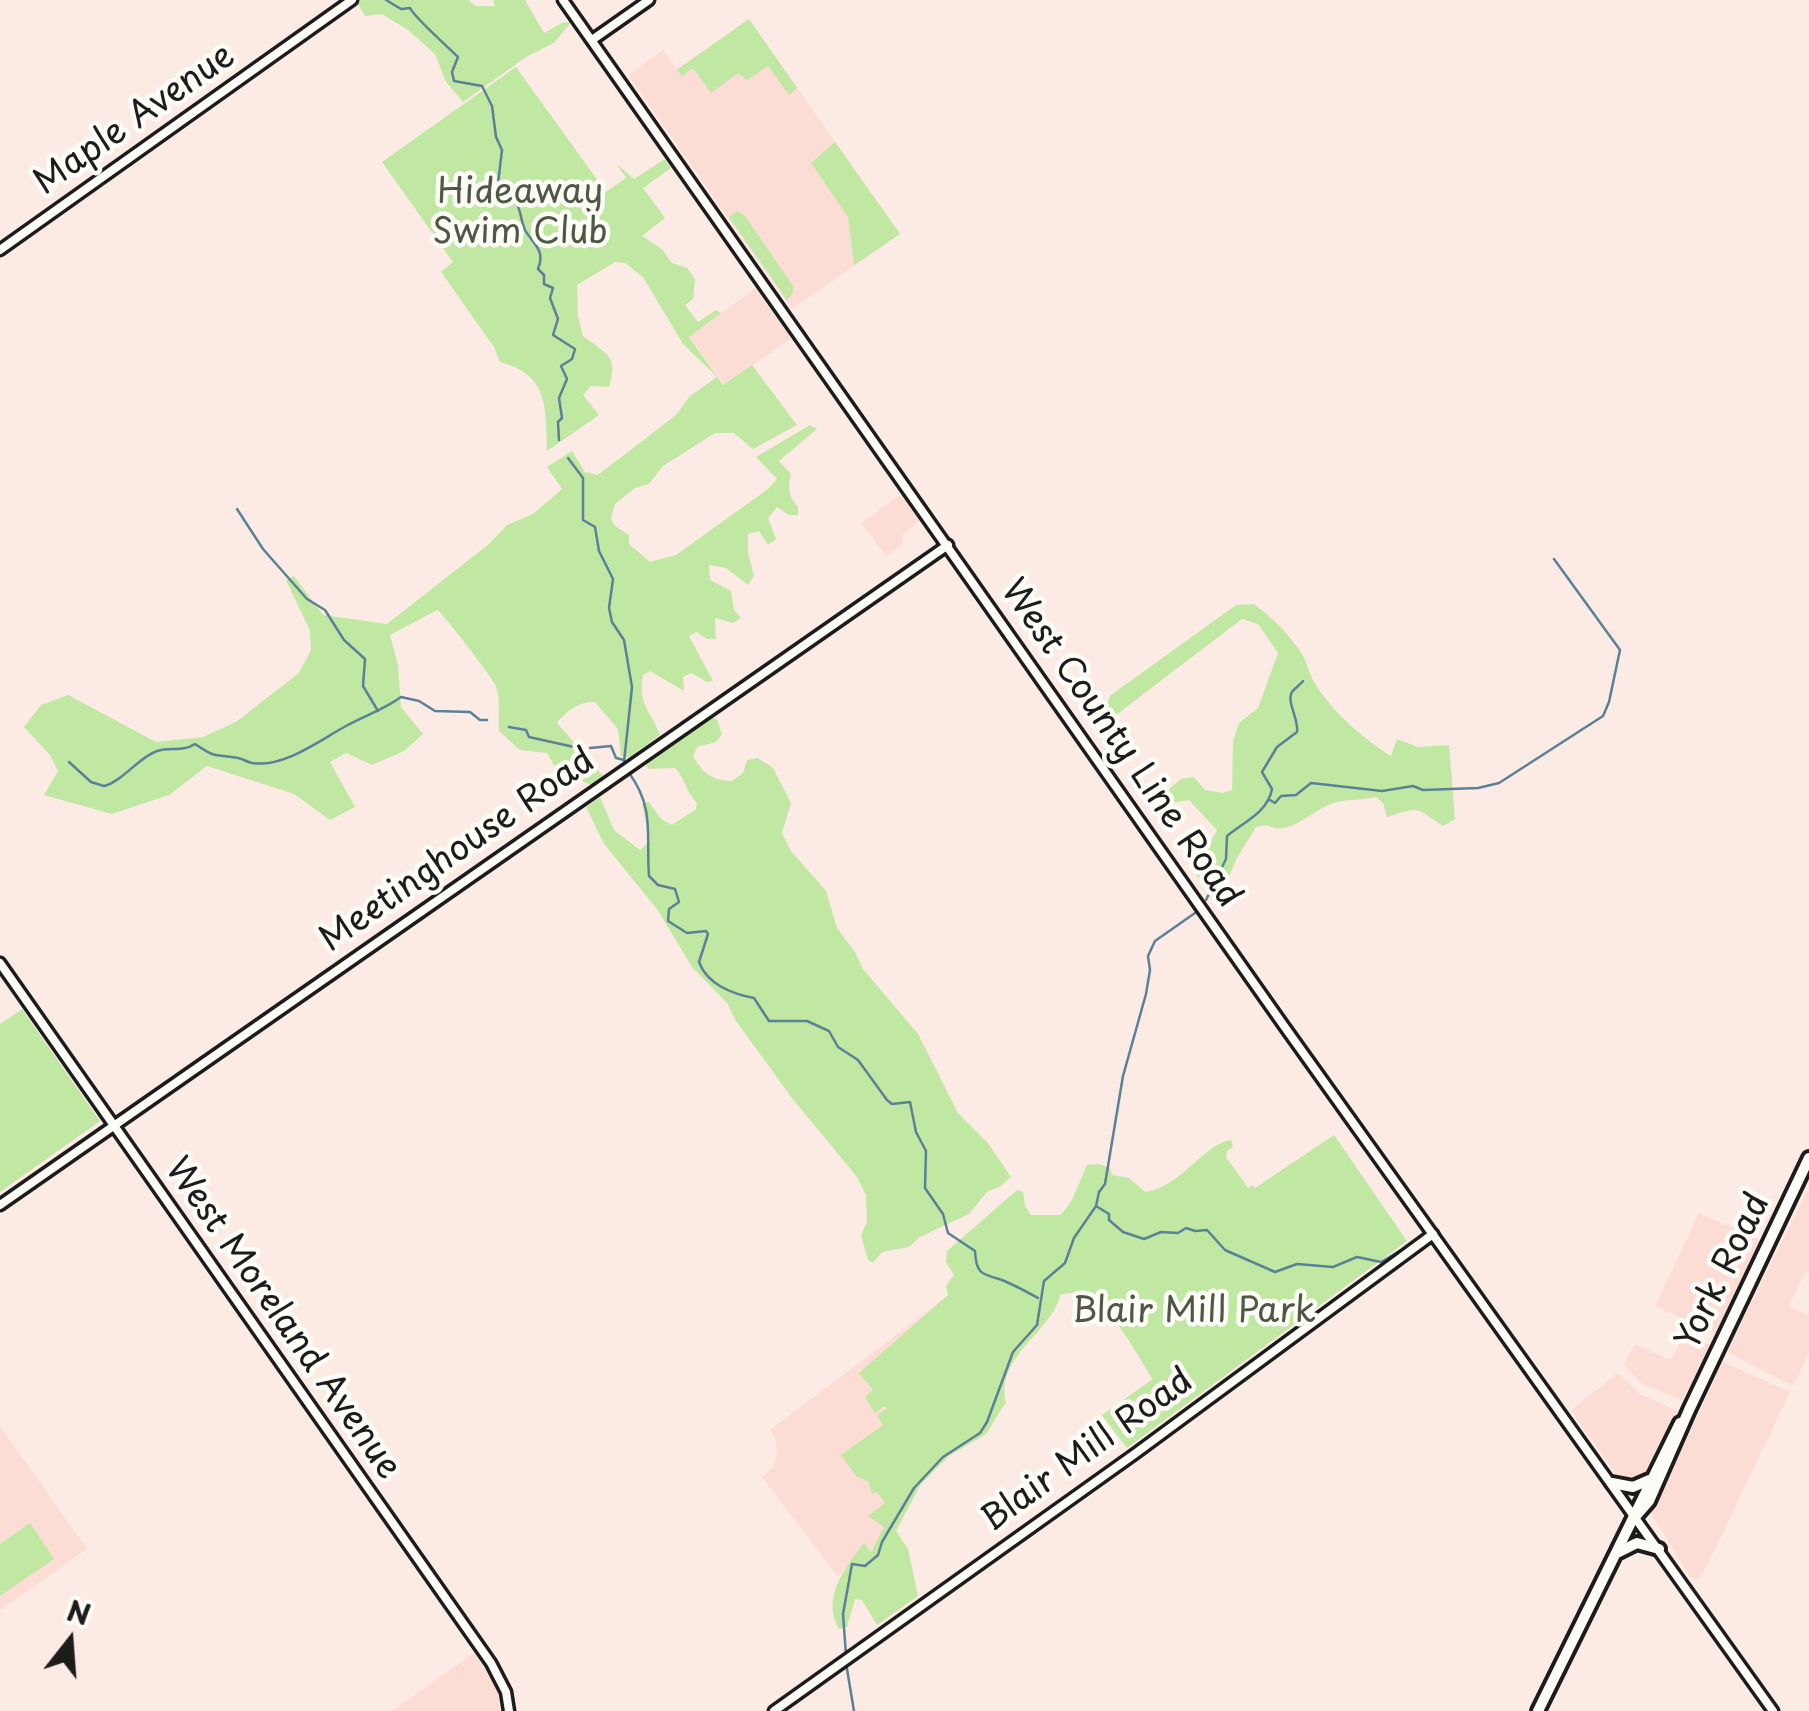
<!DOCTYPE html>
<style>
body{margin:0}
#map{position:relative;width:1809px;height:1711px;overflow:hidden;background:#fceae4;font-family:"Playpen Sans",sans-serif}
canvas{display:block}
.north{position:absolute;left:20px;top:1591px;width:100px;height:100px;-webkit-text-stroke:8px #fdfcf7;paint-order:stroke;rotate:17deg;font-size:28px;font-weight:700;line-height:40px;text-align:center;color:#1c1c1c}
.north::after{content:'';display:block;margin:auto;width:35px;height:45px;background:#1c1c1c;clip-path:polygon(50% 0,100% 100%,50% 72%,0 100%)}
</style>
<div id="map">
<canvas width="1809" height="1711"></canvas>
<div class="north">N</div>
</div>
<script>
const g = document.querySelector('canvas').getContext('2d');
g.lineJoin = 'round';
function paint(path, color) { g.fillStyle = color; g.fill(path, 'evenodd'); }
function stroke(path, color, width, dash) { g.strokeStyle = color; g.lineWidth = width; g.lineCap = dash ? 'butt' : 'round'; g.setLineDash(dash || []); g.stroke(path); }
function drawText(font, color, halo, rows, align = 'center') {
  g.font = font + ' "Playpen Sans",sans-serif'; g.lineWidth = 9; g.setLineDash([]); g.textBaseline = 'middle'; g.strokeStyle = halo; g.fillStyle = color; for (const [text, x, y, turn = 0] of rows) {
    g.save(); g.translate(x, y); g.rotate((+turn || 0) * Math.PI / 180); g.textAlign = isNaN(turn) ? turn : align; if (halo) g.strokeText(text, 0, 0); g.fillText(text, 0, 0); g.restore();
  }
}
paint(new Path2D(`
 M 749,19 L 900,234 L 792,309 L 628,75 L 663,50 L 677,69 Z
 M 756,288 L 791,338 L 724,385 L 689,336 Z
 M 902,494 L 920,520 L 903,535 L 902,545 L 886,556 L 861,523 Z
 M 1809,1187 L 1809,1273 L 1805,1272 L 1789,1306 L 1809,1316 L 1809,1353 L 1793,1386 L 1727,1352 Z
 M 1699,1213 L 1763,1241 L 1718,1331 L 1714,1333 L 1655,1306 Z
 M 971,1278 L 903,1494 L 870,1553 L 864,1544 L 838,1577 L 762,1477 L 773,1467 L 777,1453 L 775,1437 L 770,1430 Z
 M 1685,1334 L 1711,1345 L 1682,1400 L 1642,1384 L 1624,1365 L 1635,1344 L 1670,1360 Z
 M 1723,1362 L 1790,1392 L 1717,1545 L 1699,1579 L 1695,1579 L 1690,1577 L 1651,1513 Z
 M 1618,1373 L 1640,1394 L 1677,1411 L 1641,1480 L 1631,1483 L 1621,1482 L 1571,1410 Z
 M 0,1426 L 87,1549 L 0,1610 Z
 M 474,1653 L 497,1689 L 500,1711 L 392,1711 Z`), '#fbddd6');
paint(new Path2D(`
 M 361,0 L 469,0 L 475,6 L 495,6 L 493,0 L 525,0 L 544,33 L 562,23 L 571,22 L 554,43 L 526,57 L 463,102 L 446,82 L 435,54 L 408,30 L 382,14 L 365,16 L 358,4 Z
 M 749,19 L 797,88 L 789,95 L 768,66 L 747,80 L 738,73 L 711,93 L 693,68 L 682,76 L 677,70 Z
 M 516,67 L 606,192 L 626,178 L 617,164 L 634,179 L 665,159 L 671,168 L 643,188 L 665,218 L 642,236 L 662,249 L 672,263 L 687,268 L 695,279 L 693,299 L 685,305 L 698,322 L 716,310 L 721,313 L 689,337 L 723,385 L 752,365 L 797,425 L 753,449 L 734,433 L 715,433 L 663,466 L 649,484 L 635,488 L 615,504 L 611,518 L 615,526 L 629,535 L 629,544 L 650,562 L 676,555 L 768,489 L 777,479 L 756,457 L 810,425 L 817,429 L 779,461 L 791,474 C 787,488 789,497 798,507 L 798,515 L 789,515 L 777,507 L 768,518 L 776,539 L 768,545 L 759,531 L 748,534 L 748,553 L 754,576 L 748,585 L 726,568 L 709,565 L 710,580 L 731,591 L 734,610 L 741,618 L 733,623 L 715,618 L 716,639 L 707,639 L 697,632 L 689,636 L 713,681 L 707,682 L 691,673 L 683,677 L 684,691 L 650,671 L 643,675 C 637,704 651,711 660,735 L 630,757 L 621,756 L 618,729 L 595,702 C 578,702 567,710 557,723 L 604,777 L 593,785 C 577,782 571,770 555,767 L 547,753 L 520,750 L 499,731 C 498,717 501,696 495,684 C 491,676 443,613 437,610 L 390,635 L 398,665 L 401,707 L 423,734 L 404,751 L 372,765 L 346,753 L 330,762 L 355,807 L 330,820 L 294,794 L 207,766 L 169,795 L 112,814 L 44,795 L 58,771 L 50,755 L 24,727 L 41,705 L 68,695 L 156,742 L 203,737 L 236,722 L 299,673 L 311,650 L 310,631 L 286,580 L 294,576 L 323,615 L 387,624 L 489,544 L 507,525 L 533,514 L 562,489 L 547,467 L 572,451 L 585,472 L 598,475 L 676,415 L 690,396 L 717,377 L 683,344 L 643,277 L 625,263 L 615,262 L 577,285 L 578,316 L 583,336 C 605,353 619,355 609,387 L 591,386 L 583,395 L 599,415 L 547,451 C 546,408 549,375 500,362 L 494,347 L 441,272 L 453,262 L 382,162 Z
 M 835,142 L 900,234 L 854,265 L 848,217 L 811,163 Z
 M 737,211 L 745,216 L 793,286 L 793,293 L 787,300 L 729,217 Z
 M 1254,604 C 1274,619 1290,635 1303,656 C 1308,665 1310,676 1316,685 C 1332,712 1364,739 1391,756 L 1397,739 L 1418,747 L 1449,745 L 1455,819 L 1443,826 C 1414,807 1422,806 1387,817 L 1383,803 L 1376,797 C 1362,800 1347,799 1334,803 C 1312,809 1290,838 1267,825 L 1256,827 L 1237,858 L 1216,905 L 1189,864 L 1204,854 L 1217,830 L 1189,800 L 1164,804 L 1161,796 L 1181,779 L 1194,777 L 1205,790 L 1222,793 L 1232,790 L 1233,741 L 1239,723 L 1258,708 L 1278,653 L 1258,624 L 1242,619 L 1108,721 L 1103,711 L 1111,695 L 1236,605 Z
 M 712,717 L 717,720 L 722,734 L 716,742 L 697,747 L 693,756 C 703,774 712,780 732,781 L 743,773 L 747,760 L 758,758 L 773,768 L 791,803 L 782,833 L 791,851 L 826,891 L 837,928 L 855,952 L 863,969 L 918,1034 L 958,1113 L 987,1142 L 1011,1177 L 1001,1186 L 987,1192 L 969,1214 L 920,1237 L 909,1247 L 882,1252 L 873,1263 L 868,1260 L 861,1235 L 867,1222 L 866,1195 L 857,1177 L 792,1098 L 736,1021 L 727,1003 L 692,967 L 657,909 L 604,844 L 586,807 L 600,797 L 614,830 L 640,850 L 650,841 L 642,803 L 649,802 L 661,819 L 672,825 L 696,809 L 697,803 C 686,792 685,778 675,768 L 648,769 L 646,763 Z
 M 22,1009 L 100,1121 L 0,1192 L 0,1024 Z
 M 1334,1135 L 1407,1241 L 1127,1448 L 1102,1415 L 1153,1379 C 1133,1350 1103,1281 1060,1295 C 1053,1331 995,1356 1006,1402 L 986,1434 L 949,1456 L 921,1484 L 896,1531 L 908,1549 L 918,1596 L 877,1625 L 862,1600 L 855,1599 L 847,1627 L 839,1629 C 821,1597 845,1568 864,1543 L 871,1552 L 884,1527 L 868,1516 L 885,1503 L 877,1492 L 872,1494 L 868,1481 L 856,1476 L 841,1455 L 883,1425 L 877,1416 L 887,1408 L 885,1406 L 875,1413 L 865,1397 L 873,1390 L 859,1373 L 948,1295 L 946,1286 L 954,1275 L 946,1262 L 947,1251 L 1017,1190 L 1023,1192 L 1025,1206 L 1031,1215 L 1061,1215 L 1072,1200 L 1087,1165 L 1099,1164 L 1110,1168 L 1112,1175 L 1129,1178 L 1145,1192 C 1182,1187 1203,1144 1231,1140 L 1233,1147 L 1227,1151 L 1226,1157 L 1248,1188 L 1252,1185 L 1255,1188 Z
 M 30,1523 L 54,1559 L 0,1596 L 0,1544 Z`), '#c1e8a3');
stroke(new Path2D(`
 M 386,0 L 401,9 L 410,8 C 415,18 448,47 458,57 L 452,72 L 454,81 L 482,86 L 492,106 L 496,137 L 502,150 L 497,192 L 505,200 L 517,204 C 521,212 521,221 525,230 C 533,244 546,250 538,269 L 544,275 L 544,284 L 553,288 L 550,298 L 558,319 L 553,335 L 575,349 L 572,359 L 561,366 L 567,379 L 559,398 L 562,418 L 558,422 L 559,440
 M 568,458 L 583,478 L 583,520 L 595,527 L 599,551 L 613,579 L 609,608 L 612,622 L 624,640 L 632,687 L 624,762
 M 237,509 L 263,549 L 307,599 L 325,610 L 344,640 L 365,659 L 363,686 L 378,711
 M 509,727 L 526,730 L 529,737 L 583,749
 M 590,748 L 611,746 L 616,758 L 624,760
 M 69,762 L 91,782 L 104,786 C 123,781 139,757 157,751 C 170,747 183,752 195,744 C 219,760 212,753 238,758 C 243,759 247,762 252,763 C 284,768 320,740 346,726 C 364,716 385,709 401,697 L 419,701 L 435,711 L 470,712 L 480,720 L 487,720
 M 629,773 C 655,808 646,835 649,876 L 658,885 L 675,889 L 679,902 L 669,909 L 668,921 L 687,933 L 706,931 L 708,934 L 699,962 C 707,984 732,994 754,998 L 769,1021 L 807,1021 L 829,1031 L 838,1047 L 858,1060 L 887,1100 L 892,1104 L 910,1102 L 916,1132 L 926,1151 L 925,1188 L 943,1214 L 948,1233 L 975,1251 C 976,1272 980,1274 999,1279 C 1011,1283 1027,1292 1038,1298
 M 1270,800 L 1275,803 L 1281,796 L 1296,795 L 1311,783 L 1382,791 L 1413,786 L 1423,790 L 1478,788 L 1499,783 L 1603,716 L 1609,702 L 1620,650 L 1554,559
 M 1206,900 L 1226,859 L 1227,836 C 1244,822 1268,812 1272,789 L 1262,772 L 1277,747 L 1297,732 C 1299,719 1286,701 1292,692 C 1295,688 1300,685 1303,681
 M 1096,1206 L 1109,1214 L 1109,1220 L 1123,1232 L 1144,1239 L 1161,1232 L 1178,1233 L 1186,1228 L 1195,1231 L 1207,1230 L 1225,1250 L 1275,1272 L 1297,1264 L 1333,1267 L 1357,1257 L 1381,1262 L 1408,1246
 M 846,1655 L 843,1614 L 852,1564 L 865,1566 L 878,1555 L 882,1542 L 914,1488 L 943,1457 L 980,1433 L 987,1422 L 1013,1352 L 1037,1325 L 1044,1281 L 1065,1263 L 1074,1238 L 1096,1206 L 1099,1192 L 1105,1184 L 1123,1076 L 1146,994 L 1150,970 L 1148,956 L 1155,941 L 1195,913
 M 846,1663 L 854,1711`), '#5c8196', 2.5);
const secondary = new Path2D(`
 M 592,40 L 649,0
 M 0,250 L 352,0
 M 0,963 L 491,1663 L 506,1692 L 509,1711
 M 0,1205 L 948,545
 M 774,1711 L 1136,1453 L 1433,1234`);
const primary = new Path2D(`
 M 563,0 L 1284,1026 L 1773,1711`);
const highway = new Path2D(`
 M 1612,1483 L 1633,1487 L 1649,1480
 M 1635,1517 L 1649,1501 L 1689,1410 L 1809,1158
 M 1619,1552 L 1637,1543 L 1659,1549
 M 1538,1711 L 1680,1423`);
stroke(secondary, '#1c1c1c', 15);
stroke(primary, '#1c1c1c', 15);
stroke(highway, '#1c1c1c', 18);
stroke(secondary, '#fdfcf7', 8);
stroke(primary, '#fdfcf7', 8);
stroke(highway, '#fdfcf7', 10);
drawText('35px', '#1c1c1c', '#fdfcf7', [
 ["Maple Avenue",135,120,-35],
 ["West County Line Road",1120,744,55],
 ["Meetinghouse Road",458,851,-35],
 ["York Road",1724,1272,-64],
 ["West Moreland Avenue",282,1319,55],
 ["Blair Mill Road",1088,1451,-36]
]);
drawText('35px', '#4e5944', '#fdfcf7', [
 ["Hideaway",520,193],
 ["Swim Club",520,233],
 ["Blair Mill Park",1194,1312]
]);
</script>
